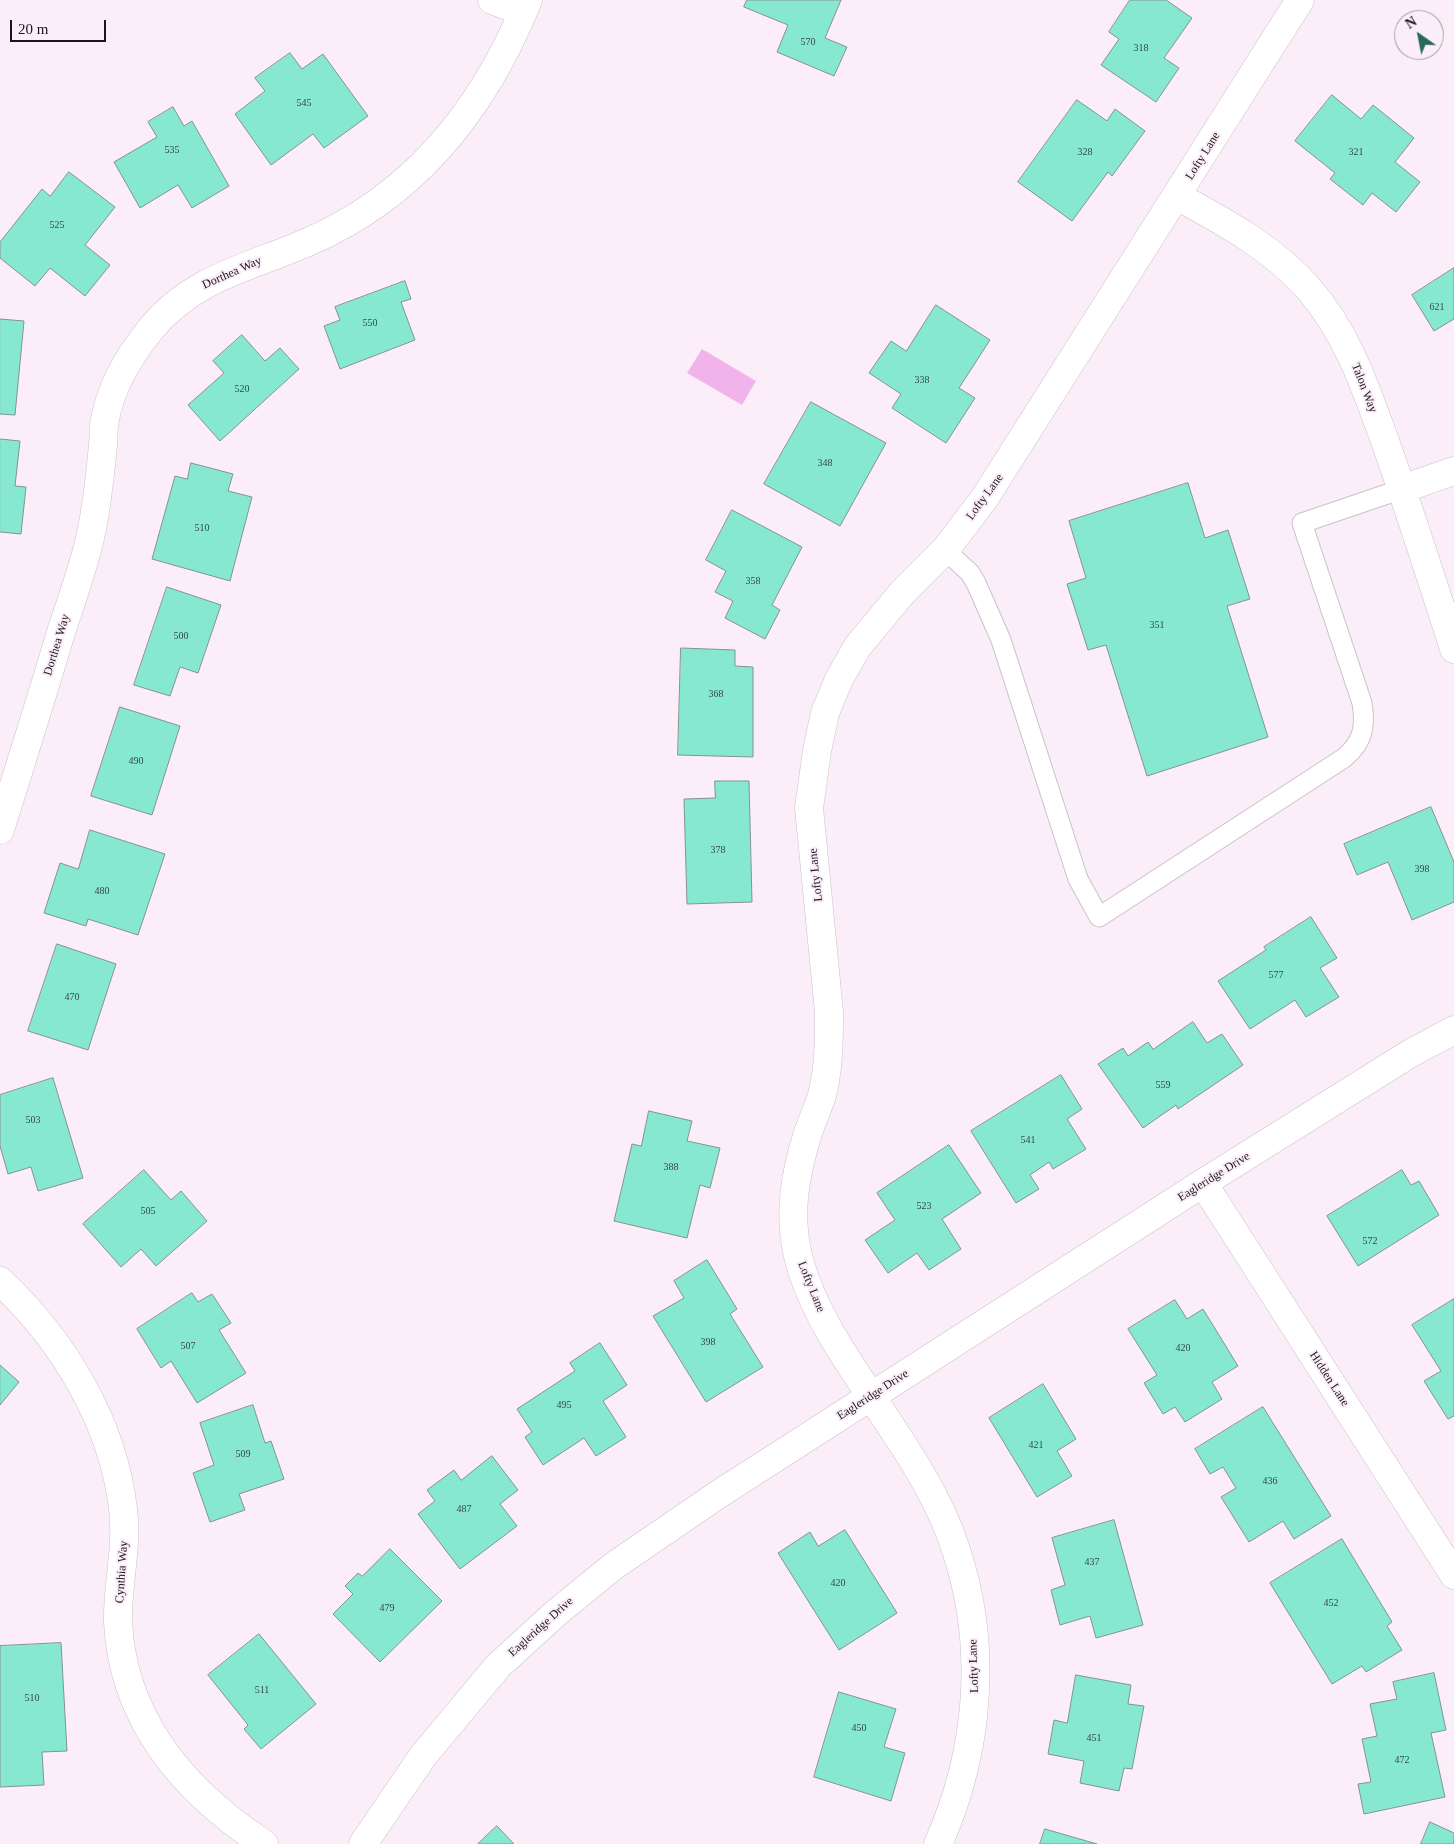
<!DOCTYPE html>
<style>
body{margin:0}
#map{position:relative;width:1454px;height:1844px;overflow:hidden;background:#fbeef9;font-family:Georgia,serif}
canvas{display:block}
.north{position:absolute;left:1394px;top:10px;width:50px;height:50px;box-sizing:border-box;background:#fbeef9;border:1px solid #a1989f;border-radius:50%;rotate:327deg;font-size:14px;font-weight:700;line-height:20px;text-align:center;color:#1a1619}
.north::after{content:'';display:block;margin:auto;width:18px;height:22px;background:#25695b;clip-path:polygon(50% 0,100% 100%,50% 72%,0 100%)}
.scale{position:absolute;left:10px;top:20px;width:96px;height:22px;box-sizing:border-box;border:2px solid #1a1619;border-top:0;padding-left:6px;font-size:15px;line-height:18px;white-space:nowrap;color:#1a1619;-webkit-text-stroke:4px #fbeef9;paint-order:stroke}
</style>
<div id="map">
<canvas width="1454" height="1844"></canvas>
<div class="north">N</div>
<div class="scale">20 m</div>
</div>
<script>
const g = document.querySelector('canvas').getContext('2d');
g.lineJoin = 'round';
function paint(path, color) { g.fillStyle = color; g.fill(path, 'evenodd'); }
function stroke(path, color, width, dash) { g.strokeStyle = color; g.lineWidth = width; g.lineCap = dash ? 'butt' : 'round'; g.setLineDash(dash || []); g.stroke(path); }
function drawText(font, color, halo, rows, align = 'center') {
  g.font = font + ' Georgia,serif'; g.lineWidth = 4; g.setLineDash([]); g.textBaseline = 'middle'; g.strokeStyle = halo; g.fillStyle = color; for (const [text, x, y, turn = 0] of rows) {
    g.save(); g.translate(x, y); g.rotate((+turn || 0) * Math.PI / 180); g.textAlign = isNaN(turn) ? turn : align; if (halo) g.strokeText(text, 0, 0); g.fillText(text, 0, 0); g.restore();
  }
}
paint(new Path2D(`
 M 702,349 L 756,381 L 742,405 L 687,373 Z`), '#f1b4ea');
const building = new Path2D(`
 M 747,0 L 841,0 L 825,38 L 847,47 L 834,76 L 777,52 L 788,25 L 744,7 Z
 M 1130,0 L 1166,0 L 1192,18 L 1164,58 L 1179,68 L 1156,102 L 1101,65 L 1119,39 L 1109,32 Z
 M 290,53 L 302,69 L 323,54 L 368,116 L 324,148 L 313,134 L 271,165 L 235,114 L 265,91 L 255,78 Z
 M 1332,95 L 1361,119 L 1373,105 L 1414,138 L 1395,162 L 1420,182 L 1396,212 L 1372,193 L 1363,205 L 1330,179 L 1335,173 L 1295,141 Z
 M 1077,100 L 1107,121 L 1115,109 L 1145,131 L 1112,176 L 1108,172 L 1072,221 L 1018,182 Z
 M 173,107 L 184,126 L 192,121 L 229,186 L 192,208 L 178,185 L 140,208 L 114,162 L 157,137 L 148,122 Z
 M 69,172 L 115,207 L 85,245 L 110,265 L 85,296 L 50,268 L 35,286 L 0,258 L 0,242 L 42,189 L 50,196 Z
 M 1454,268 L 1454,319 L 1434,331 L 1412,295 Z
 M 405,281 L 411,299 L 401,302 L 415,340 L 340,369 L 324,326 L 340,320 L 335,307 Z
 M 936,305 L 990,340 L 959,388 L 975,398 L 946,443 L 892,408 L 901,394 L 869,373 L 891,341 L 906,351 Z
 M 0,319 L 24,321 L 15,415 L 0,414 Z
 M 242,335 L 265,361 L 280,348 L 299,369 L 220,441 L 188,405 L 224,373 L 213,361 Z
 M 811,402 L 886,443 L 840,526 L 764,484 Z
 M 0,439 L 20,441 L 15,486 L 26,487 L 21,534 L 0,532 Z
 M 191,463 L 233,474 L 228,491 L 252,497 L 230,581 L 152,559 L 175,476 L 187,479 Z
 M 1188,483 L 1205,538 L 1228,530 L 1250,599 L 1227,606 L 1268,737 L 1147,776 L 1106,645 L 1088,650 L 1067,584 L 1086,578 L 1069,521 Z
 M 732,510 L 802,547 L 772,605 L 780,610 L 765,639 L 725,618 L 733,601 L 715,592 L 726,571 L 706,560 Z
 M 167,587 L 221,605 L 198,673 L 180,667 L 170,696 L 134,685 Z
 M 681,648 L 735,650 L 735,666 L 753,667 L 753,757 L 678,755 Z
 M 120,707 L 180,726 L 152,815 L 91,796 Z
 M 715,781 L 749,781 L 752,902 L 687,904 L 684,799 L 715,798 Z
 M 1431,807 L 1454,862 L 1454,902 L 1412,920 L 1388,862 L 1357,875 L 1344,844 Z
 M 90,830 L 165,854 L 138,935 L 88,919 L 86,926 L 44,913 L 60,863 L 78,869 Z
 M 1311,917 L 1337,958 L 1320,968 L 1339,997 L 1306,1017 L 1295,1000 L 1250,1029 L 1218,981 L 1266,950 L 1264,947 Z
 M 57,944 L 116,964 L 88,1050 L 28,1031 Z
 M 1193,1022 L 1207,1043 L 1222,1034 L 1243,1065 L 1178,1109 L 1176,1105 L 1143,1128 L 1098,1064 L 1123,1048 L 1128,1056 L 1148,1042 L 1153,1049 Z
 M 1061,1075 L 1082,1109 L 1067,1119 L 1086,1149 L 1053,1169 L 1049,1162 L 1030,1175 L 1039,1189 L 1016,1203 L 971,1131 Z
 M 53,1078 L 83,1178 L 38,1191 L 31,1167 L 8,1174 L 0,1146 L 0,1095 Z
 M 649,1111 L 692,1121 L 687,1141 L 720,1148 L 710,1188 L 700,1185 L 687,1238 L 614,1221 L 632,1144 L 641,1146 Z
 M 949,1145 L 981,1193 L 942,1219 L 961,1249 L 929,1270 L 917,1253 L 888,1273 L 865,1240 L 895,1220 L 877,1193 Z
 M 144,1170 L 171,1200 L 181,1191 L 207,1221 L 156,1266 L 141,1249 L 121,1267 L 83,1224 Z
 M 1402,1170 L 1411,1185 L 1419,1181 L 1439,1215 L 1358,1266 L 1327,1216 Z
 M 707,1260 L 737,1309 L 730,1314 L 763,1367 L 706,1402 L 653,1316 L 684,1298 L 674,1281 Z
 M 192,1293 L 198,1302 L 212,1294 L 231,1323 L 219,1330 L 246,1373 L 197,1403 L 171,1361 L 161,1368 L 137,1329 Z
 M 1454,1299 L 1454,1416 L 1448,1419 L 1424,1381 L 1441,1371 L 1412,1325 Z
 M 1175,1300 L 1187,1319 L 1203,1309 L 1238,1366 L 1212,1382 L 1222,1399 L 1185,1422 L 1175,1407 L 1163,1414 L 1144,1383 L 1157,1375 L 1128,1329 Z
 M 600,1343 L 627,1385 L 603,1401 L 626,1437 L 596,1456 L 584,1438 L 543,1465 L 525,1437 L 532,1432 L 517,1409 L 575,1371 L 570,1363 Z
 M 0,1365 L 19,1382 L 0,1405 Z
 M 1043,1384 L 1076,1439 L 1057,1451 L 1072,1476 L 1037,1497 L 989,1418 Z
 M 253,1405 L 265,1443 L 271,1441 L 284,1479 L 239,1494 L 245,1510 L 210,1522 L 193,1473 L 214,1465 L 200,1423 Z
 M 1263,1407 L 1331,1516 L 1294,1539 L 1283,1521 L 1249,1542 L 1221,1497 L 1236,1488 L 1223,1467 L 1210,1474 L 1195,1449 Z
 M 492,1456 L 518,1490 L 500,1504 L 517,1526 L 460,1569 L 418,1514 L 435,1501 L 427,1490 L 454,1470 L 461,1480 Z
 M 1114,1520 L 1143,1625 L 1096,1638 L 1090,1616 L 1060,1625 L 1051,1590 L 1065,1585 L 1052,1538 Z
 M 845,1530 L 897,1613 L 839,1650 L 778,1553 L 810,1532 L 818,1546 Z
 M 1342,1539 L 1392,1622 L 1387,1626 L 1402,1650 L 1366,1672 L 1362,1666 L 1332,1684 L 1270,1583 Z
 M 390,1549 L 442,1601 L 380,1662 L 333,1614 L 353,1594 L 345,1586 L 358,1573 L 362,1576 Z
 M 259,1634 L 316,1704 L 261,1749 L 244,1729 L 248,1725 L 208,1675 Z
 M 61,1643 L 67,1751 L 42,1752 L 44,1785 L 0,1787 L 0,1646 Z
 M 1434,1673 L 1446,1730 L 1431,1733 L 1445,1797 L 1364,1814 L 1358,1784 L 1371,1782 L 1362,1739 L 1377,1736 L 1370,1704 L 1397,1699 L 1393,1682 Z
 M 1076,1675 L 1131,1685 L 1128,1704 L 1144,1706 L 1132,1769 L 1124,1768 L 1119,1791 L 1080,1783 L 1084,1761 L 1048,1754 L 1054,1720 L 1067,1723 Z
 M 839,1692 L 896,1709 L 884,1747 L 905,1753 L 891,1801 L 814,1777 Z
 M 1430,1822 L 1454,1833 L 1454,1844 L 1421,1844 Z
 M 497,1826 L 514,1844 L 478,1844 Z
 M 1045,1829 L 1097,1844 L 1040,1844 Z`);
paint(building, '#87e8d1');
stroke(building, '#83938f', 1);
const service = new Path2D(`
 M 945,550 L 970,573 L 976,583 L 1001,640 L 1078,879 L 1099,917 L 1344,758 C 1363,742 1366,727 1362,703 L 1302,523 L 1402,489`);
const minor = new Path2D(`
 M 492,0 L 523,12
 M 1177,196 C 1225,222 1274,249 1309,289 C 1348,334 1366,389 1386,444 C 1410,512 1432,580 1454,649
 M 1402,489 L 1454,471
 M 0,830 C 21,763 42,696 62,629 C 72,599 83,569 90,538 C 97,508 100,476 103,445 C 104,436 103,427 105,419 C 111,387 130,355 150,330 C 193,277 249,268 308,242 C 417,195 485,107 528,0
 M 1203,1183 L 1454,1575
 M 0,1281 C 63,1340 113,1422 123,1509 C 128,1547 117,1585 118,1622 C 123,1721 185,1792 264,1844
 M 938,1844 C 979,1753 988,1649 957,1553 C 944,1510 919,1468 894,1431 C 859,1376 814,1320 798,1256 C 788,1213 795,1174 808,1133 C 812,1121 818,1108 822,1095 C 829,1068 829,1040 829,1012 L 809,808 L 817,751 L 825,713 L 839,679 L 858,646 L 902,593 L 945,550 L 984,499 L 1300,0`);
const secondary = new Path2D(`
 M 363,1844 L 423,1756 L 498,1666 L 556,1613 L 615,1565 L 719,1494 L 1203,1183 L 1411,1053 L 1454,1030`);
stroke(service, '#ccc0ca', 21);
stroke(minor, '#ccc0ca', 29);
stroke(secondary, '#ccc0ca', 29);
stroke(service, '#fff', 19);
stroke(minor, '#fff', 28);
stroke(secondary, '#fff', 28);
drawText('10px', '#354a47', null, [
 ["570",808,42],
 ["318",1141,48],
 ["545",304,103],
 ["535",172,150],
 ["328",1085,152],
 ["321",1356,152],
 ["525",57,225],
 ["621",1437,307],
 ["550",370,323],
 ["338",922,380],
 ["520",242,389],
 ["348",825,463],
 ["510",202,528],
 ["358",753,581],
 ["351",1157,625],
 ["500",181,636],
 ["368",716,694],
 ["490",136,761],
 ["378",718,850],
 ["398",1422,869],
 ["480",102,891],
 ["577",1276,975],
 ["470",72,997],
 ["559",1163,1085],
 ["503",33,1120],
 ["541",1028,1140],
 ["388",671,1167],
 ["523",924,1206],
 ["505",148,1211],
 ["572",1370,1241],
 ["398",708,1342],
 ["507",188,1346],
 ["420",1183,1348],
 ["495",564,1405],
 ["421",1036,1445],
 ["509",243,1454],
 ["436",1270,1481],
 ["487",464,1509],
 ["437",1092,1562],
 ["420",838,1583],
 ["452",1331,1603],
 ["479",387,1608],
 ["511",262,1690],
 ["510",32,1698],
 ["450",859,1728],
 ["451",1094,1738],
 ["472",1402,1760]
]);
drawText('12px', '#1a1619', '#fbeef9', [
 ["Lofty Lane",1203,156,-58],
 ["Dorthea Way",232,273,-24],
 ["Talon Way",1364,388,69],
 ["Lofty Lane",985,497,-54],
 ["Dorthea Way",57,645,-73],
 ["Lofty Lane",816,875,-96],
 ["Eagleridge Drive",1214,1177,-32],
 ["Lofty Lane",811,1287,68],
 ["Hidden Lane",1329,1379,57],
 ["Eagleridge Drive",873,1395,-33],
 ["Cynthia Way",122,1572,-86],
 ["Eagleridge Drive",541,1627,-42],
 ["Lofty Lane",974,1666,-92]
]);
</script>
